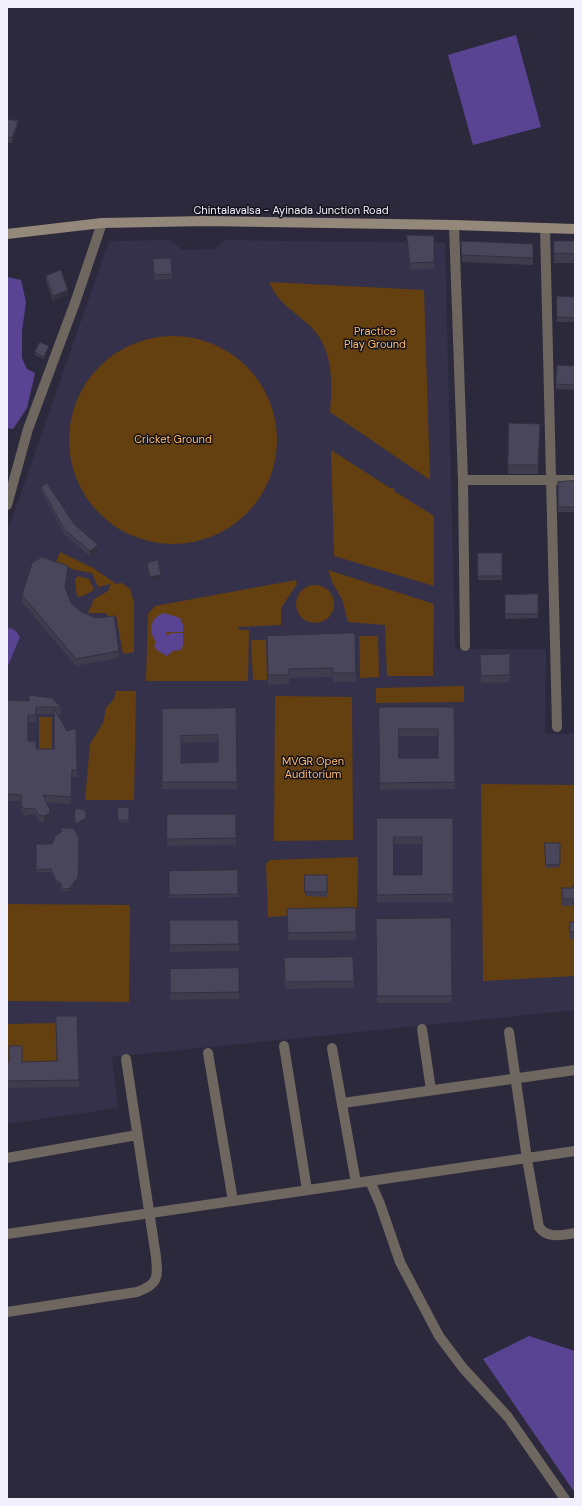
<!DOCTYPE html>
<style>
body{margin:0}
#map{position:relative;width:582px;height:1506px;overflow:hidden;background:#2d293c;font-family:"DM Sans",sans-serif}
canvas{display:block}
.frame{position:absolute;inset:0;border:8px solid #f2f0fd;pointer-events:none}
</style>
<div id="map">
<canvas width="582" height="1506"></canvas>
<div class="frame"></div>
</div>
<script>
const g = document.querySelector('canvas').getContext('2d');
g.lineJoin = 'round';
function paint(path, color) { g.fillStyle = color; g.fill(path, 'evenodd'); }
function stroke(path, color, width, dash) { g.strokeStyle = color; g.lineWidth = width; g.lineCap = dash ? 'butt' : 'round'; g.setLineDash(dash || []); g.stroke(path); }
function drawText(font, color, halo, rows, align = 'center') {
  g.font = font + ' "DM Sans",sans-serif'; g.lineWidth = 3; g.setLineDash([]); g.textBaseline = 'middle'; g.strokeStyle = halo; g.fillStyle = color; for (const [text, x, y, turn = 0] of rows) {
    g.save(); g.translate(x, y); g.rotate((+turn || 0) * Math.PI / 180); g.textAlign = isNaN(turn) ? turn : align; if (halo) g.strokeText(text, 0, 0); g.fillText(text, 0, 0); g.restore();
  }
}
paint(new Path2D(`
 M 170,240 L 182,250 L 214,249 L 225,240 L 445,243 L 455,649 L 546,649 L 545,733 L 575,734 L 575,1010 L 112,1057 L 118,1108 L 7,1124 L 7,533 L 109,241 Z`), '#35314a');
paint(new Path2D(`
 M 269,282 L 424,290 L 430,480 L 330,412 C 333,382 333,346 308,324 C 290,308 279,304 269,282 Z
 M69 440a104 104 0 1 1 208 0a104 104 0 1 1-208 0Z
 M 331,450 L 390,488 L 394,488 L 394,491 L 434,516 L 434,586 L 334,556 Z
 M 60,552 L 93,568 L 115,583 L 98,587 L 92,573 L 75,570 L 56,562 Z
 M 328,570 L 434,604 L 433,676 L 387,676 L 385,625 L 348,622 L 342,599 L 333,584 Z
 M 78,576 L 89,579 L 94,590 L 83,596 L 77,597 L 75,579 Z
 M 296,580 L 297,584 L 281,608 L 281,625 L 238,627 L 239,630 L 249,630 L 248,681 L 146,681 L 148,614 L 155,606 Z
 M 122,583 L 130,589 L 134,603 L 134,652 L 123,654 L 116,615 L 108,618 L 106,613 L 88,613 L 94,599 L 108,591 L 111,584 Z
 M296 604a19 19 0 1 1 38 0a19 19 0 1 1-38 0Z
 M 359,636 L 378,636 L 379,677 L 360,678 Z
 M 251,640 L 266,640 L 267,680 L 253,680 Z
 M 464,686 L 464,702 L 376,703 L 376,688 Z
 M 116,691 L 136,691 L 134,800 L 85,800 L 90,744 L 103,723 L 106,708 L 114,699 Z
 M 275,696 L 352,697 L 353,840 L 274,841 Z
 M 39,717 L 52,717 L 52,753 L 39,752 Z
 M 481,784 L 575,785 L 575,976 L 483,981 Z
 M 358,857 L 357,909 L 353,912 L 268,917 L 266,864 L 270,860 Z
 M 7,904 L 130,905 L 129,1002 L 7,1001 Z
 M 56,1023 L 57,1068 L 7,1069 L 7,1024 Z`), '#643f10');
paint(new Path2D(`
 M 516,35 L 541,127 L 473,145 L 448,55 Z
 M 7,277 L 21,280 L 26,302 L 22,331 L 22,358 L 27,369 L 35,373 L 27,408 L 13,429 L 7,428 Z
 M 164,613 L 180,618 L 183,625 L 183,632 L 166,632 L 167,636 L 171,633 L 183,633 L 183,645 L 181,650 L 173,651 L 167,656 L 158,651 L 154,646 L 156,641 C 147,631 151,617 164,613 Z
 M 10,628 L 16,631 L 20,637 L 7,668 L 7,629 Z
 M 529,1336 L 575,1351 L 575,1493 L 483,1359 Z`), '#594494');
stroke(new Path2D(`
 M 454,225 L 463,480 L 465,646
 M 545,228 L 557,727
 M 463,480 L 575,480
 M 422,1029 L 431,1090
 M 509,1032 L 527,1159 L 539,1227 C 547,1239 562,1235 575,1233
 M 284,1046 L 307,1190
 M 332,1048 L 356,1183
 M 208,1053 L 233,1201
 M 343,1103 L 575,1070
 M 7,1158 L 137,1135
 M 370,1181 L 380,1204 L 400,1262 L 439,1336 L 463,1368 L 508,1417 L 565,1499
 M 7,1234 L 575,1151
 M 7,1312 L 137,1292 C 159,1284 158,1277 156,1257 L 126,1059`), '#6e675f', 10);
stroke(new Path2D(`
 M 7,505 L 28,429 L 76,300 L 102,223`), '#6e675f', 10);
stroke(new Path2D(`
 M 7,234 L 102,223 L 205,221 L 454,225 L 575,229`), '#94887b', 10);
paint(new Path2D(`
 M 7,119 L 18,126 L 12,143 L 7,142 Z
 M 407,235 L 434,236 L 434,269 L 410,270 L 407,242 Z
 M 461,241 L 533,251 L 533,265 L 462,262 Z
 M 554,241 L 575,241 L 575,263 L 554,263 Z
 M 153,259 L 172,274 L 172,279 L 154,280 Z
 M 46,276 L 68,295 L 53,301 L 46,281 Z
 M 557,296 L 575,297 L 575,322 L 557,322 Z
 M 49,348 L 44,359 L 35,355 L 35,352 Z
 M 575,366 L 575,390 L 556,389 L 556,384 Z
 M 540,424 L 538,474 L 508,474 L 508,465 Z
 M 575,481 L 575,512 L 558,512 L 558,482 Z
 M 41,487 L 74,524 L 98,550 L 90,556 L 64,534 L 41,491 Z
 M 478,553 L 502,553 L 502,580 L 478,580 Z
 M 147,563 L 161,580 L 150,582 L 147,568 Z
 M 68,573 L 66,589 L 71,603 L 119,651 L 119,658 L 76,666 L 22,602 L 22,595 Z
 M 538,594 L 538,618 L 505,619 L 505,595 Z
 M 267,636 L 356,673 L 356,682 L 333,682 L 333,677 L 289,678 L 289,684 L 268,685 Z
 M 510,654 L 510,682 L 481,683 L 480,655 Z
 M 7,707 L 61,707 L 61,714 L 58,714 L 77,770 L 77,777 L 72,777 L 71,804 L 46,802 L 50,817 L 49,821 L 44,823 L 39,821 L 34,814 L 24,816 L 21,811 L 21,801 L 7,801 ZM 36,714 L 54,714 L 54,749 L 36,749 L 28,741 L 28,722 L 36,722 Z
 M 379,707 L 454,707 L 455,789 L 380,790 ZM 399,736 L 438,736 L 438,758 L 399,758 Z
 M 236,708 L 237,789 L 162,789 L 162,709 ZM 218,742 L 218,762 L 181,763 L 181,743 Z
 M 118,807 L 129,808 L 129,822 L 118,822 Z
 M 167,814 L 236,814 L 236,845 L 167,846 Z
 M 377,818 L 453,818 L 453,902 L 377,902 ZM 394,844 L 422,844 L 422,875 L 394,875 Z
 M 545,843 L 560,843 L 560,867 L 546,868 Z
 M 36,844 L 78,881 L 73,885 L 73,888 L 70,888 L 70,891 L 61,891 L 61,885 L 55,881 L 51,872 L 36,872 Z
 M 238,870 L 238,897 L 169,898 L 169,871 Z
 M 305,875 L 327,875 L 327,897 L 305,896 Z
 M 575,885 L 575,911 L 573,911 L 573,906 L 562,906 L 562,888 L 573,888 Z
 M 356,908 L 356,940 L 288,940 L 287,909 Z
 M 451,918 L 452,1003 L 377,1003 L 376,919 Z
 M 170,920 L 238,920 L 239,951 L 170,952 Z
 M 570,922 L 575,922 L 575,939 L 570,939 Z
 M 353,957 L 354,988 L 285,989 L 284,958 Z
 M 239,968 L 239,999 L 170,1000 L 170,969 Z
 M 77,1016 L 79,1087 L 7,1088 L 7,1062 L 57,1061 Z`), '#3f3c4e');
paint(new Path2D(`
 M 18,121 L 18,126 L 12,143 L 12,138 Z
 M 68,290 L 68,295 L 53,301 L 53,296 Z
 M 49,346 L 49,348 L 44,359 L 44,357 Z
 M 98,545 L 98,550 L 90,556 L 90,551 Z
 M 68,566 L 68,573 L 65,594 L 65,587 Z
 M 161,575 L 161,580 L 150,582 L 150,577 Z
 M 50,810 L 50,817 L 49,821 L 44,823 L 44,816 Z
 M 86,818 L 86,820 L 76,826 L 76,824 Z
 M 79,839 L 78,881 L 73,885 Z`), '#333140');
const building = new Path2D(`
 M 7,119 L 18,121 L 12,138 L 7,137 Z
 M 407,235 L 434,236 L 434,262 L 410,263 Z
 M 461,241 L 533,244 L 533,258 L 462,255 Z
 M 554,241 L 575,241 L 575,254 L 554,253 Z
 M 171,258 L 172,274 L 154,275 L 153,259 Z
 M 61,270 L 68,290 L 53,296 L 46,276 Z
 M 557,296 L 575,297 L 575,318 L 557,317 Z
 M 40,342 L 49,346 L 44,357 L 35,352 Z
 M 557,365 L 575,366 L 575,385 L 556,384 Z
 M 509,423 L 540,424 L 538,465 L 508,465 Z
 M 575,481 L 575,507 L 558,507 L 558,482 Z
 M 47,483 L 74,524 L 98,545 L 90,551 L 64,529 L 41,487 Z
 M 478,553 L 502,553 L 502,576 L 478,576 Z
 M 42,557 L 68,566 L 65,587 L 71,603 L 82,612 L 96,618 L 114,616 L 119,651 L 76,659 L 22,595 L 32,563 Z
 M 158,560 L 161,575 L 150,577 L 147,563 Z
 M 538,594 L 538,614 L 505,614 L 505,595 Z
 M 355,633 L 356,673 L 333,673 L 333,668 L 289,669 L 289,675 L 268,675 L 267,636 Z
 M 510,654 L 510,675 L 481,676 L 480,655 Z
 M 29,695 L 52,698 L 61,707 L 36,707 L 36,715 L 28,715 L 28,741 L 36,741 L 36,749 L 54,749 L 54,708 L 67,731 L 76,728 L 77,770 L 72,770 L 71,797 L 43,795 L 50,810 L 49,814 L 44,816 L 39,815 L 34,808 L 24,809 L 21,804 L 21,795 L 7,794 L 7,700 L 29,701 Z
 M 379,707 L 454,707 L 455,782 L 380,783 ZM 399,729 L 438,729 L 438,758 L 399,758 Z
 M 236,708 L 237,782 L 162,782 L 162,709 ZM 218,735 L 218,762 L 181,763 L 181,736 Z
 M 118,807 L 129,808 L 129,820 L 118,820 Z
 M 76,808 L 84,810 L 86,813 L 86,818 L 76,824 L 74,816 Z
 M 167,814 L 236,814 L 236,838 L 167,839 Z
 M 377,818 L 453,818 L 453,894 L 377,895 ZM 394,837 L 422,837 L 422,875 L 394,875 Z
 M 61,828 L 74,828 L 79,839 L 78,878 L 73,883 L 73,885 L 70,886 L 70,889 L 61,888 L 61,883 L 55,879 L 51,869 L 36,870 L 36,844 L 52,844 L 55,836 L 61,832 Z
 M 545,843 L 560,843 L 560,864 L 546,865 Z
 M 238,870 L 238,894 L 169,895 L 169,871 Z
 M 305,875 L 327,875 L 327,892 L 305,892 Z
 M 573,885 L 575,885 L 575,904 L 573,904 L 573,899 L 562,899 L 562,888 L 573,888 Z
 M 356,908 L 356,932 L 288,933 L 287,909 Z
 M 451,918 L 452,996 L 377,996 L 376,919 Z
 M 170,920 L 238,920 L 239,944 L 170,945 Z
 M 570,922 L 575,922 L 575,932 L 570,932 Z
 M 353,957 L 354,981 L 285,982 L 284,958 Z
 M 239,968 L 239,992 L 170,993 L 170,969 Z
 M 56,1016 L 77,1016 L 79,1080 L 7,1081 L 7,1062 L 9,1062 L 9,1046 L 22,1046 L 22,1062 L 57,1061 Z`);
paint(building, '#49465b');
stroke(building, '#333140', 1);
drawText('11px', '#f2f0fd', '#15131c', [
 ["Chintalavalsa - Ayinada Junction Road",291,211]
]);
drawText('11px', '#feb969', '#15131c', [
 ["Practice",375,332],
 ["Play Ground",375,345],
 ["Cricket Ground",173,440],
 ["MVGR Open",313,762],
 ["Auditorium",313,775]
]);
</script>
